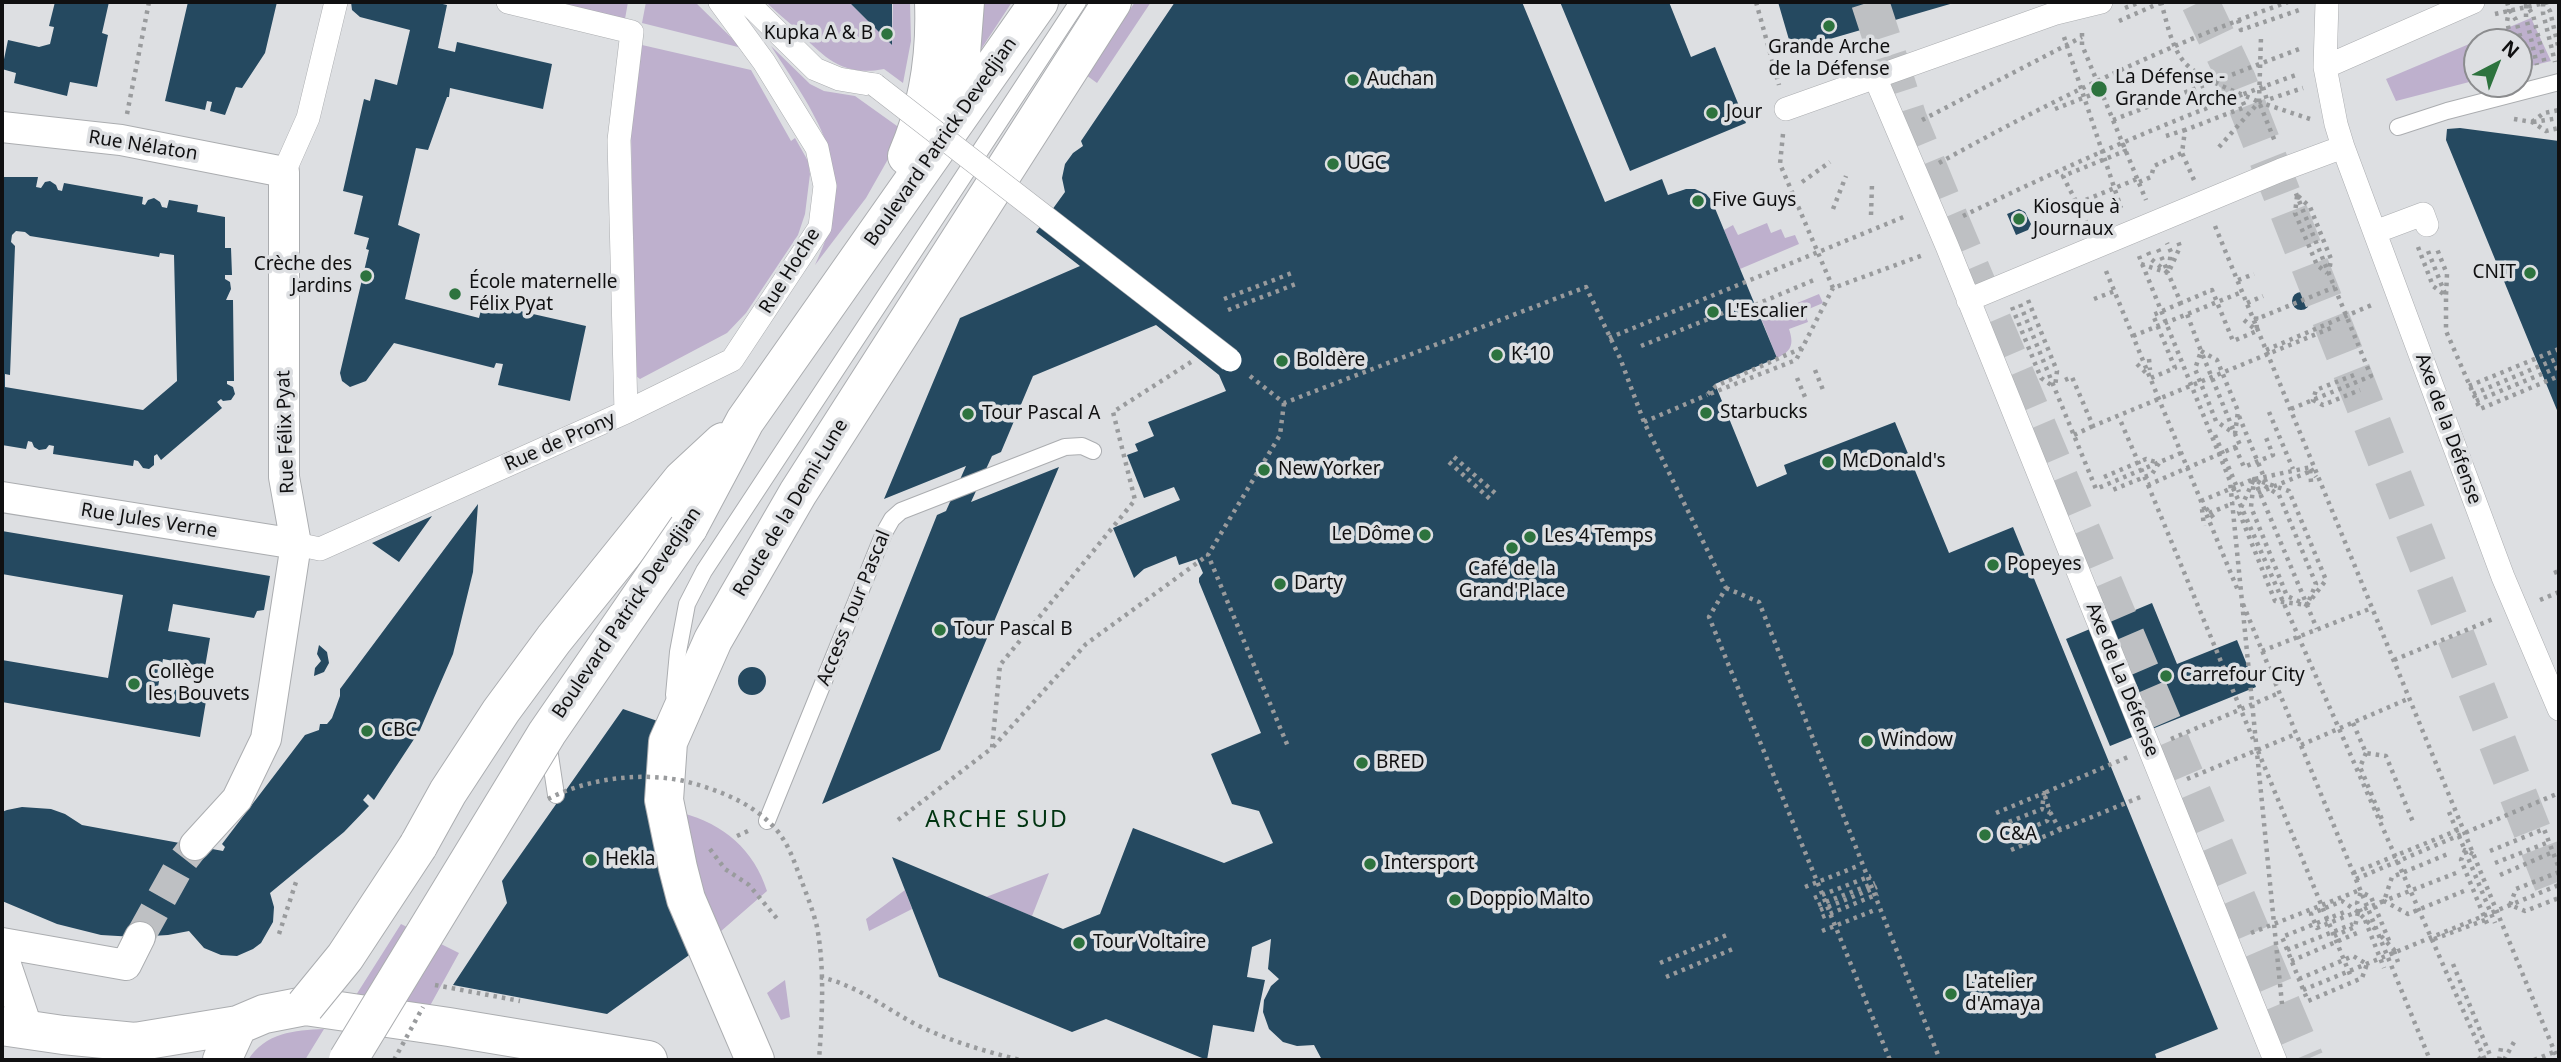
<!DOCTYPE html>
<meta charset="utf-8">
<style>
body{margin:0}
#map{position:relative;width:2561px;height:1062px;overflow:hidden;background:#dddfe2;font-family:"Noto Sans",sans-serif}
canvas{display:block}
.frame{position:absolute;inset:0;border:4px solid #101011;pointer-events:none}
.north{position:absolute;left:2463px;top:28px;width:70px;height:70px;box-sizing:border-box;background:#dddfe2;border:2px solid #8b8c8e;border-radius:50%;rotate:42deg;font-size:19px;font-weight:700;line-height:28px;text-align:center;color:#101011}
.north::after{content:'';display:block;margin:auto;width:24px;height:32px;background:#2d733e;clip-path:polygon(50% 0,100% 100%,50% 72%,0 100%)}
</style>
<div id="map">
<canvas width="2561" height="1062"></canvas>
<div class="frame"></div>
<div class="north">N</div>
</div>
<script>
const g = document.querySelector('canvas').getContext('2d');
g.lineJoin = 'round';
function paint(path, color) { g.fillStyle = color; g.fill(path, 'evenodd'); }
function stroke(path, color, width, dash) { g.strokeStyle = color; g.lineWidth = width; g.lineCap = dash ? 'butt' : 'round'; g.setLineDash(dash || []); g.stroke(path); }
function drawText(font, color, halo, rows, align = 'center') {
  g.font = font + ' "Noto Sans",sans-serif'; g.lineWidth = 7; g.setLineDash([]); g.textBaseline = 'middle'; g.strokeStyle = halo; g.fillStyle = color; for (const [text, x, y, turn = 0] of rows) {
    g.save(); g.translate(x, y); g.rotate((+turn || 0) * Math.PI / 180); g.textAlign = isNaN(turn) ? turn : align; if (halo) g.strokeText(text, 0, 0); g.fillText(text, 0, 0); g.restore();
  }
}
paint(new Path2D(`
 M 552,2 L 628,2 L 625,19 Z
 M 646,2 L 695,2 L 742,48 L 642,23 Z
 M 766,2 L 849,2 L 892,45 L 893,2 L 910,2 L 911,41 L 903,83 L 884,69 C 843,77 825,58 798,31 C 789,22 776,12 766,2 Z
 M 985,2 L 1012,2 L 972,63 Z
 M 1135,2 L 1151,2 L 1097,83 L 1086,75 Z
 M 2531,18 L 2551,61 L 2519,69 L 2519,42 L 2477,42 L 2477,80 L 2396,101 L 2386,79 Z
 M 642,45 L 751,70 L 791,141 L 795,138 L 808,161 L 810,174 L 805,214 L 798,235 L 746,313 L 727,333 L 640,379 L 636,376 L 631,135 Z
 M 771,46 L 810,84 L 824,91 L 855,96 L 904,131 L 866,198 L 815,265 C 860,173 821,123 771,46 Z
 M 1767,223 L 1771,233 L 1781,229 L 1785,238 L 1795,235 L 1799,244 L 1740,269 L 1724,230 L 1733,225 L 1738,235 Z
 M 1819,294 L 1823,303 L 1804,311 L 1808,322 L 1789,329 C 1794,344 1792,351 1777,358 L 1761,318 Z
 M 682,813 C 724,824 754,850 767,891 L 712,939 Z
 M 1049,873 L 1032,916 L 986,897 Z
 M 905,890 L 912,909 L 869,931 L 866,919 Z
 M 401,924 L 459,953 L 426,1013 L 351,1003 Z
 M 785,980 L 790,1017 L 781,1020 L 767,993 Z
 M 324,1029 L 305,1060 L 248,1060 C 265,1033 294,1030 324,1029 Z`), '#beb0cd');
paint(new Path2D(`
 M 55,2 L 109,2 L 102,33 L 108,35 L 97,87 L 70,82 L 67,96 L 14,83 L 16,73 L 2,69 L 8,40 L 39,47 L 50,44 L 54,27 L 49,26 Z
 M 188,2 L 277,2 L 265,53 L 242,88 L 236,87 L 235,89 L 225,115 L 210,111 L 212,102 L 207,101 L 205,110 L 165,101 Z
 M 351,2 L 434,2 L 447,5 L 438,48 L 455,52 L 457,42 L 552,64 L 543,109 L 450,88 L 449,97 L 447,97 L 428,150 L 416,148 L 398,225 L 420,234 L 405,299 L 479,318 L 482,306 L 501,310 L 502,307 L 586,326 L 570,401 L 498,385 L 503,364 L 496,363 L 494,368 L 394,343 L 366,381 L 350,387 L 342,381 L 340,373 L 369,250 L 366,249 L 369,238 L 354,234 L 363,196 L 343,191 L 364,99 L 370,101 L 375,79 L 397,85 L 410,30 L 360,17 L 352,10 Z
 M 849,2 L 892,2 L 892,45 Z
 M 1175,2 L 1522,2 L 1605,202 L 1662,179 L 1668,195 L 1686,189 L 1695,189 L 1706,194 L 1712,201 L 1777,358 L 1715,384 L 1757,487 L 1787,474 L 1784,465 L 1895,422 L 1949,553 L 2013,527 L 2218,1029 L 2155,1054 L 2157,1060 L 1322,1060 L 1314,1045 L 1297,1046 L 1283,1042 L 1269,1029 L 1263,1012 L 1264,1000 L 1271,986 L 1279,979 L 1268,969 L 1271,939 L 1252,947 L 1247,977 L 1265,980 L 1254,1032 L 1213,1025 L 1207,1060 L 1106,1019 L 1072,1032 L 939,977 L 892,857 L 1063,929 L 1100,914 L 1133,828 L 1224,863 L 1273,843 L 1259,811 L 1232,804 L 1211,754 L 1261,733 L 1199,582 L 1199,578 L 1203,573 L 1197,559 L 1179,565 L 1176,556 L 1144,569 L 1134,578 L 1113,528 L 1180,500 L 1174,487 L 1144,498 L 1127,455 L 1138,451 L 1135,444 L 1154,436 L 1148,422 L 1226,391 L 1219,375 L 1156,325 L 1033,376 L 1001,452 L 992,456 L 971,502 L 1059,467 L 940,750 L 822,804 L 937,515 L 946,511 L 966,466 L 884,499 L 960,318 L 1080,266 L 1036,232 L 1065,192 L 1062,178 L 1065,164 L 1073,153 L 1083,146 L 1081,141 Z
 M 1560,2 L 1669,2 L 1691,57 L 1715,47 L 1746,123 L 1630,171 Z
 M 1778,2 L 1957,2 L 1792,50 Z
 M 2460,128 L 2559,141 L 2559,415 L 2446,140 L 2447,129 Z
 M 2,177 L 38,177 L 36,187 L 41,188 L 45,182 L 50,181 L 56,185 L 58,190 L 62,191 L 64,183 L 143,197 L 142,204 L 145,205 L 148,200 L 154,198 L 160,202 L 162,207 L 167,208 L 169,200 L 198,205 L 197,212 L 225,217 L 225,248 L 231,248 L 232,275 L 225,275 L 225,279 L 230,282 L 231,289 L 226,300 L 233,300 L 234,381 L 227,381 L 227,384 L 233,387 L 235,394 L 231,400 L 223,401 L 221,399 L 217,402 L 222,408 L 161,460 L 157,454 L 154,456 L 154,465 L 149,469 L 143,468 L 138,461 L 134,460 L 133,466 L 53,454 L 54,446 L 49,445 L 46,449 L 39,450 L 34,447 L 32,442 L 28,441 L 26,449 L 2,445 ZM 16,231 L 25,232 L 30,236 L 159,257 L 160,253 L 174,255 L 177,381 L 143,410 L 5,387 L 5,374 L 10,375 L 15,246 L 11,242 L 12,235 Z
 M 2019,209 L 2025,212 L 2031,224 L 2028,230 L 2016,235 L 2007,214 Z
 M2292 301a9 9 0 1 1 18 0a9 9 0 1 1-18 0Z
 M 478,504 L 473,572 L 453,654 L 420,730 L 374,800 L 368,794 L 363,800 L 369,806 L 344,832 L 270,893 L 274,907 L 273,922 L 261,943 L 253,949 L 237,956 L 221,955 L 204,948 L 189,931 L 168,935 L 135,937 L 101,935 L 57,924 L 2,901 L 2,812 L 7,810 L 22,807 L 51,809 L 65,814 L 82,825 L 223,851 L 225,847 L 222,844 L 305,735 L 319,730 L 320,724 L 327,724 L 332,718 L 340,696 L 340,689 Z
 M 432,516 L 399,562 L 372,543 Z
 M 2,531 L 270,576 L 264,610 L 257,611 L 254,618 L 173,604 L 168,631 L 210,638 L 205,667 L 163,659 L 158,687 L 207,695 L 200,737 L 2,702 L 2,660 L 108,678 L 123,595 L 2,574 Z
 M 2152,603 L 2177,664 L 2237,640 L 2256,687 L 2110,746 L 2066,639 Z
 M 319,645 L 327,652 L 329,663 L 324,672 L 314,676 L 315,668 L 321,661 L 317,654 Z
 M738 681a14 14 0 1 1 28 0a14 14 0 1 1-28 0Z
 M 623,709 L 669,725 L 699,948 L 607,1014 L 453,985 L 507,903 L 502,881 Z`), '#254960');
stroke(new Path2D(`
 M 140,937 L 181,863 L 195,845`), '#bec0c3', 30, [30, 15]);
stroke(new Path2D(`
 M 1870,2 L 1908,119 L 1941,199 L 2305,1060
 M 2200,2 L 2237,80 L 2559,899`), '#bec0c3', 38, [38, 19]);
const service = new Path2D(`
 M 2398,127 L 2447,111 L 2559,82
 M 674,695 L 678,652 L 687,604 L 704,571 L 1078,2
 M 548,742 L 556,795
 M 767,821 L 884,533 L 892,519 L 901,511 L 1065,447 L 1082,446 L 1093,451`);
const pedestrian = new Path2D(`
 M 747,2 L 815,69 L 839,79 L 875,85
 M 2473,2 L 2325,67 L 2336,124 L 2343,147 L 2503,577 L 2559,709
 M 2325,67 L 2327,2
 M 1875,77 L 1947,246 L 2275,1060
 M 1786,109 L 2056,13 L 2101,2
 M 284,172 L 308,118 L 336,2
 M 2375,232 L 2423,214 L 2427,225
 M 1968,300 L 2281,170 L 2343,147
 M 626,412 L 732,360 L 820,227 L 825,186 L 817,148 L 764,62 L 720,2
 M 296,544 L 320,549 L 626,412 L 619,140 L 632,32 L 508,2`);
const minor = new Path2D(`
 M 2,127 L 121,140 L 284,172 L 284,477 L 296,544 L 266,739 L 237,799 L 195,845
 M 2,497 L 296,544
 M 2,943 L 126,965 L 140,937
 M 2,953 L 28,1030`);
const tertiary = new Path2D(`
 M 755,1060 L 686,899 L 678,868 L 664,800 L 668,742 L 713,640 L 798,493 L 1112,2`);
const primary = new Path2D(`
 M 956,118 L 965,2
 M 907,156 C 928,108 936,54 934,2
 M 688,528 L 745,421 L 1039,2
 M 418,846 L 448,792 L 501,711 L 554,639 L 682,480 L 723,442
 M 2,1026 L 63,1035 L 135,1042 L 238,1025 L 264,1014 L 305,1006 L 449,1027 L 648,1060
 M 222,1060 L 238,1025`);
stroke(service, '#abadb0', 18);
stroke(pedestrian, '#abadb0', 24);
stroke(minor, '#abadb0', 32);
stroke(tertiary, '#abadb0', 40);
stroke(primary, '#abadb0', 40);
stroke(new Path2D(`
 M 1756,2 L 1779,85
 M 2161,2 C 2167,22 2171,47 2185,63 C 2201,80 2238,92 2259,102 L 2276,144
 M 2507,2 L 2509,9 L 2516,20 L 2528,67
 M 2525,2 L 2533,15 L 2545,64
 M 2544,2 L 2550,11 L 2559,50
 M 2543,3 L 2543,13 L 2555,62
 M 2526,5 L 2526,17 L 2537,65
 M 2125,8 L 2140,2
 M 2509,9 L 2507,22 L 2512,42
 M 2495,14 L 2549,2
 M 2238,20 L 2241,30 L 2302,9
 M 2119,21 L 2162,2
 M 2082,33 L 2082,45 L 2146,200
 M 2064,37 L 2121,208
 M 2263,87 L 2267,100 L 2303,88
 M 2259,102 L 2261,37
 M 2055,109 L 2101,91
 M 127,114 L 149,2
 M 2514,119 L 2532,122 L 2546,131 L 2559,128
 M 1922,120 L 2082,37
 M 2113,120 L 2299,49
 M 2532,122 L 2544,113 L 2559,110
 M 2533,122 L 2559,118
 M 1783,134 L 1780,164 L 1833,288 L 1923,255
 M 2166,136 L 2185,130
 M 2219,147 L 2259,102 L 2310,119
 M 1939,163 C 2052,100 2166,45 2288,2
 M 2194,180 L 2182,153 L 2185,130 L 2245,107 L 2240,95
 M 1802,182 L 1830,162
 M 2139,182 L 2151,177 L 2154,166 L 2182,153
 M 2297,196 L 2295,213 L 2317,265 L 2327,273
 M 2298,196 L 2310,207 L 2331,259 L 2329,272
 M 2078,203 L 2137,179
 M 1833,209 L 1846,176
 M 1871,215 L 1872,184
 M 1963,216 C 2072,163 2184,114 2299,74
 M 2087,224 C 2080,207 2071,193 2063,176 L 2125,151 L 2122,143
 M 2215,226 L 2558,1060
 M 2418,247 L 2433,286 L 2446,296 L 2447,274 L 2437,249
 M 2158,249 L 2167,270
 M 2428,251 L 2446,296 L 2446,331 L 2480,409 L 2559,376
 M 2148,252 L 2151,259 L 2168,273 L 2171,252 L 2167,243
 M 2139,256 L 2230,481 L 2282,1004
 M 2141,264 L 2168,273 L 2181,303 L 2212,290 L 2233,341 L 2257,331 L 2256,315
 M 2170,269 L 2180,247 L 2178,241
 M 2106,271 L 2239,593
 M 2238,280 L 2254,274
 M 1224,299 L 1292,273
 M 2094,299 L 2115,291
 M 2028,300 L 2057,371 L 2055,387
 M 2247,303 L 2263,296
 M 2020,304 L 2096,489 L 2181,453
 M 1755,305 L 1814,280
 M 2012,307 L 2041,378 L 2054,387
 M 1228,310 L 1296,284
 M 2244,320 L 2256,330
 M 2254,320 L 2335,287
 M 2133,336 L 2242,292
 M 1609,338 L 1906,216
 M 1641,346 L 1733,309
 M 1802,348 L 1716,386 L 1707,395 L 1796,360 L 1833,288
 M 2266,350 L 2374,304
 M 2201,351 L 2217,360 L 2238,411 L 2235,434 Z
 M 2149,359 L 2150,370
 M 2137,364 L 2148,375
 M 1815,370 L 1823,390
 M 2354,375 L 2316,390 L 2313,400 L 2323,405 L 2360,390
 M 1250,376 L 1284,403 L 1586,287 L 1620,358 L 1644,422 L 1726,588 L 1709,617 L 1890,1060
 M 1797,378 L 1805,397
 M 2151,378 L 2175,368 L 2153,315 L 2181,303
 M 2065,380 L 2072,377 L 2093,426 L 2331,328
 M 2469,386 L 2559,349
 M 2473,394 L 2559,358
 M 2476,401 L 2559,367
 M 1284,403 L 1280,435 L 1208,555 L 1289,749
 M 2291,409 L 2371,376 L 2295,191
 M 2269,412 L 2293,469
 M 2239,416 L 2266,482
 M 1644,422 L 1707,395
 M 2121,422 L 2148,485 L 2240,445 L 2235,434 L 2216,421 L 2195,369 L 2201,351 L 2187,314
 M 2074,435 L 2093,426
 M 2215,435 L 2239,492
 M 2235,447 L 2244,467 L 2273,455 L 2265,435
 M 1454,457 L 1495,493
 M 1449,462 L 1490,499
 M 2104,477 L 2146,459 L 2159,463 L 2152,474 L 2110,491
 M 2254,479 L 2289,491 L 2326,580 L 2307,605 L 2316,584 L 2279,495 Z
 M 2254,479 L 2307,605 L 2287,596 L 2251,507 Z
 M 2255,479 L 2311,467
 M 2311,482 L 2310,467 L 2316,477
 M 2148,485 L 2253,739
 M 2233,488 L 2485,1060
 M 2258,493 L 2311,471
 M 2201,501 L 2254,479 L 2239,512 L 2275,601 L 2307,605 L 2317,629
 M 2206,508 L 2216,521
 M 2202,509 L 2204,526
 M 2209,513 L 2234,503
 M 2554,573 L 2559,571
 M 1726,588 L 1759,602 L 1940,1060
 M 2540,600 L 2559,592
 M 2243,604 L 2430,1060
 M 2262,651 L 2372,608
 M 2394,660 L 2493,619
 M 2353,723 L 2366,753 L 2386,756 L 2413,822
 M 2171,739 L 2279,693
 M 2301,745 L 2410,698
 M 993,747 L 1086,644 L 1208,555
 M 2258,751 L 2351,977
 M 2366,753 L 2360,767 L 2383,822
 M 2187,779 L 2296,734
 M 2449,812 L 2495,923
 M 1996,813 L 2044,793 L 2042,809
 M 898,820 L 992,748 L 1000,665 L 1135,500 L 1113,412 L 1191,362
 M 2001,825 L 2042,809 L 2050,812
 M 2060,830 L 2050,812 L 2044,793 L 2128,757
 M 737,836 L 748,831
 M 2006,838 L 2047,821 L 2050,812
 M 710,849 L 725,869 L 749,885 L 779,921
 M 2011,850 L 2143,796
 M 2490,851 L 2544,829 L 2559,868
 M 2473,854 L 2465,850 L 2461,860 L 2488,926
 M 2495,863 L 2549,842
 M 2559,872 L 2516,889 L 2510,905 L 2525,911 L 2559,898
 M 2353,873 L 2463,828
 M 2456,873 L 2384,901 L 2408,914 L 2464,891
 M 2500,875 L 2553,852
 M 2356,879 L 2559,793
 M 1805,887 L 1858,866
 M 1814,898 L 1871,876
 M 1818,905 L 1875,883
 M 1820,910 L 1877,887
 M 2358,912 L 2342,901 L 2311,914 L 2317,928 C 2339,919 2362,910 2384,901 L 2392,877 L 2448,854
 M 2361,912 L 2357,903 L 2361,892 L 2371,897 L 2390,943
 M 1822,917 L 1878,894
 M 2365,920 L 2384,968
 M 1822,931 L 1875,910
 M 2251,933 L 2360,890
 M 279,934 L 296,882
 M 2334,936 L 2355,927 L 2358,912 L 2375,929
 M 2381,936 L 2396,952
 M 2434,939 L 2485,920
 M 2287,950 L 2353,924
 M 2394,951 L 2398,962
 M 2291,961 L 2357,933
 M 1660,963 L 1727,935
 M 2453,964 L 2492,1060
 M 820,977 C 859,986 883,1007 917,1025 C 950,1041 984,1051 1020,1060
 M 1666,977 L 1733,949
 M 2299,979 L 2353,956 L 2367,964 L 2362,978 L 2308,1001 C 2299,980 2291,959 2282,937 L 2347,911
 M 435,985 L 520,1001
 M 2303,990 L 2559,885
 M 2478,1057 L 2481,1060
 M 2499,1060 L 2501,1048
 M 2504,1060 L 2514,1042
 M 2534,1060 L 2559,1050`), '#999b9d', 4.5, [3.5, 5]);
stroke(service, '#fff', 16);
stroke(pedestrian, '#fff', 23);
stroke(minor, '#fff', 30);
stroke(tertiary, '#fff', 38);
stroke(primary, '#fff', 38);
const pedestrianBridge = new Path2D(`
 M 875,85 L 1230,360`);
const primaryBridge = new Path2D(`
 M 305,1006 L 345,957 L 418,846
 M 348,1060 L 547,733 L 688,528`);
stroke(pedestrianBridge, '#abadb0', 24, []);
stroke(primaryBridge, '#abadb0', 40, []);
stroke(new Path2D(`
 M 548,799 C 588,778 644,771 688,782 C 722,791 757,805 779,833 C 789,846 794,861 800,877 C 806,893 813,910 817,927 C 825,969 822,1018 819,1060
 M 394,1060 L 423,1007`), '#999b9d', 4.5, [3.5, 5]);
stroke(pedestrianBridge, '#fff', 23);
stroke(primaryBridge, '#fff', 38);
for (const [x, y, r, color] of [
 [1829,26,7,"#2d733e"],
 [887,34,7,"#2d733e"],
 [1353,80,7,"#2d733e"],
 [2099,89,9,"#2d733e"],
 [1712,113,7,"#2d733e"],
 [1333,164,7,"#2d733e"],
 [1698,201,7,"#2d733e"],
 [2019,219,7,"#2d733e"],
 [2530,273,7,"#2d733e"],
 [366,276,7,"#2d733e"],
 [455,294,7,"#2d733e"],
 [1713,312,7,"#2d733e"],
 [1497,355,7,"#2d733e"],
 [1282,361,7,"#2d733e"],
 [1706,413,7,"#2d733e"],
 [968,414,7,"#2d733e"],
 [1828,462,7,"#2d733e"],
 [1264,470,7,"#2d733e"],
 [1425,535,7,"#2d733e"],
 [1530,537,7,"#2d733e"],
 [1512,548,7,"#2d733e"],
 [1993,565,7,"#2d733e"],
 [1280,584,7,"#2d733e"],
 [940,630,7,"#2d733e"],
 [2166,676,7,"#2d733e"],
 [134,684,7,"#2d733e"],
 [367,731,7,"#2d733e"],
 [1867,741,7,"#2d733e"],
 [1362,763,7,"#2d733e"],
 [1985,835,7,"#2d733e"],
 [591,860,7,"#2d733e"],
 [1370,864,7,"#2d733e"],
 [1455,900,7,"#2d733e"],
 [1079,943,7,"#2d733e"],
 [1951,994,7,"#2d733e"]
]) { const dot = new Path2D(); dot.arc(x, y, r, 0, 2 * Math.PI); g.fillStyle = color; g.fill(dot); stroke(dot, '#dddfe2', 2.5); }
drawText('19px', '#101011', '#dddfe2', [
 ["Kupka A & B",873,34,"right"],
 ["Grande Arche",1829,48,"center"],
 ["de la Défense",1829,70,"center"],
 ["La Défense -",2115,78],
 ["Grande Arche",2115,100],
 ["Auchan",1367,80],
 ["Jour",1726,113],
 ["UGC",1347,164],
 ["Five Guys",1712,201],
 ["Kiosque à",2033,208],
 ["Journaux",2033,230],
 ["Crèche des",352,265,"right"],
 ["Jardins",352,287,"right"],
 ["CNIT",2516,273,"right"],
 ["École maternelle",469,283],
 ["Félix Pyat",469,305],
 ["L'Escalier",1727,312],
 ["K-10",1511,355],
 ["Boldère",1296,361],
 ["Starbucks",1720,413],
 ["Tour Pascal A",982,414],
 ["McDonald's",1842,462],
 ["New Yorker",1278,470],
 ["Le Dôme",1411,535,"right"],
 ["Les 4 Temps",1544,537],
 ["Popeyes",2007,565],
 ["Café de la",1512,570,"center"],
 ["Grand'Place",1512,592,"center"],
 ["Darty",1294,584],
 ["Tour Pascal B",954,630],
 ["Collège",148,673],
 ["les Bouvets",148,695],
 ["Carrefour City",2180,676],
 ["CBC",381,731],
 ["Window",1881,741],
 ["BRED",1376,763],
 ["C&A",1999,835],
 ["Hekla",605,860],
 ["Intersport",1384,864],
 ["Doppio Malto",1469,900],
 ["Tour Voltaire",1093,943],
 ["L'atelier",1965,983],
 ["d'Amaya",1965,1005]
], 'left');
drawText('19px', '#101011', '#dddfe2', [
 ["Boulevard Patrick Devedjian",941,142,-55],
 ["Rue Nélaton",143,146,9],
 ["Rue Hoche",790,271,-58],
 ["Axe de la Défense",2448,429,70],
 ["Rue Félix Pyat",286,432,-92],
 ["Rue de Prony",560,442,-24],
 ["Route de la Demi-Lune",791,508,-59],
 ["Rue Jules Verne",149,521,9],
 ["Access Tour Pascal",854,608,-68],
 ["Boulevard Patrick Devedjian",627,613,-56],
 ["Axe de La Défense",2122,680,68]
]);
g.letterSpacing = '2px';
drawText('23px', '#003411', '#dddfe2', [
 ["ARCHE SUD",997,820]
]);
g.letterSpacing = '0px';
</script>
